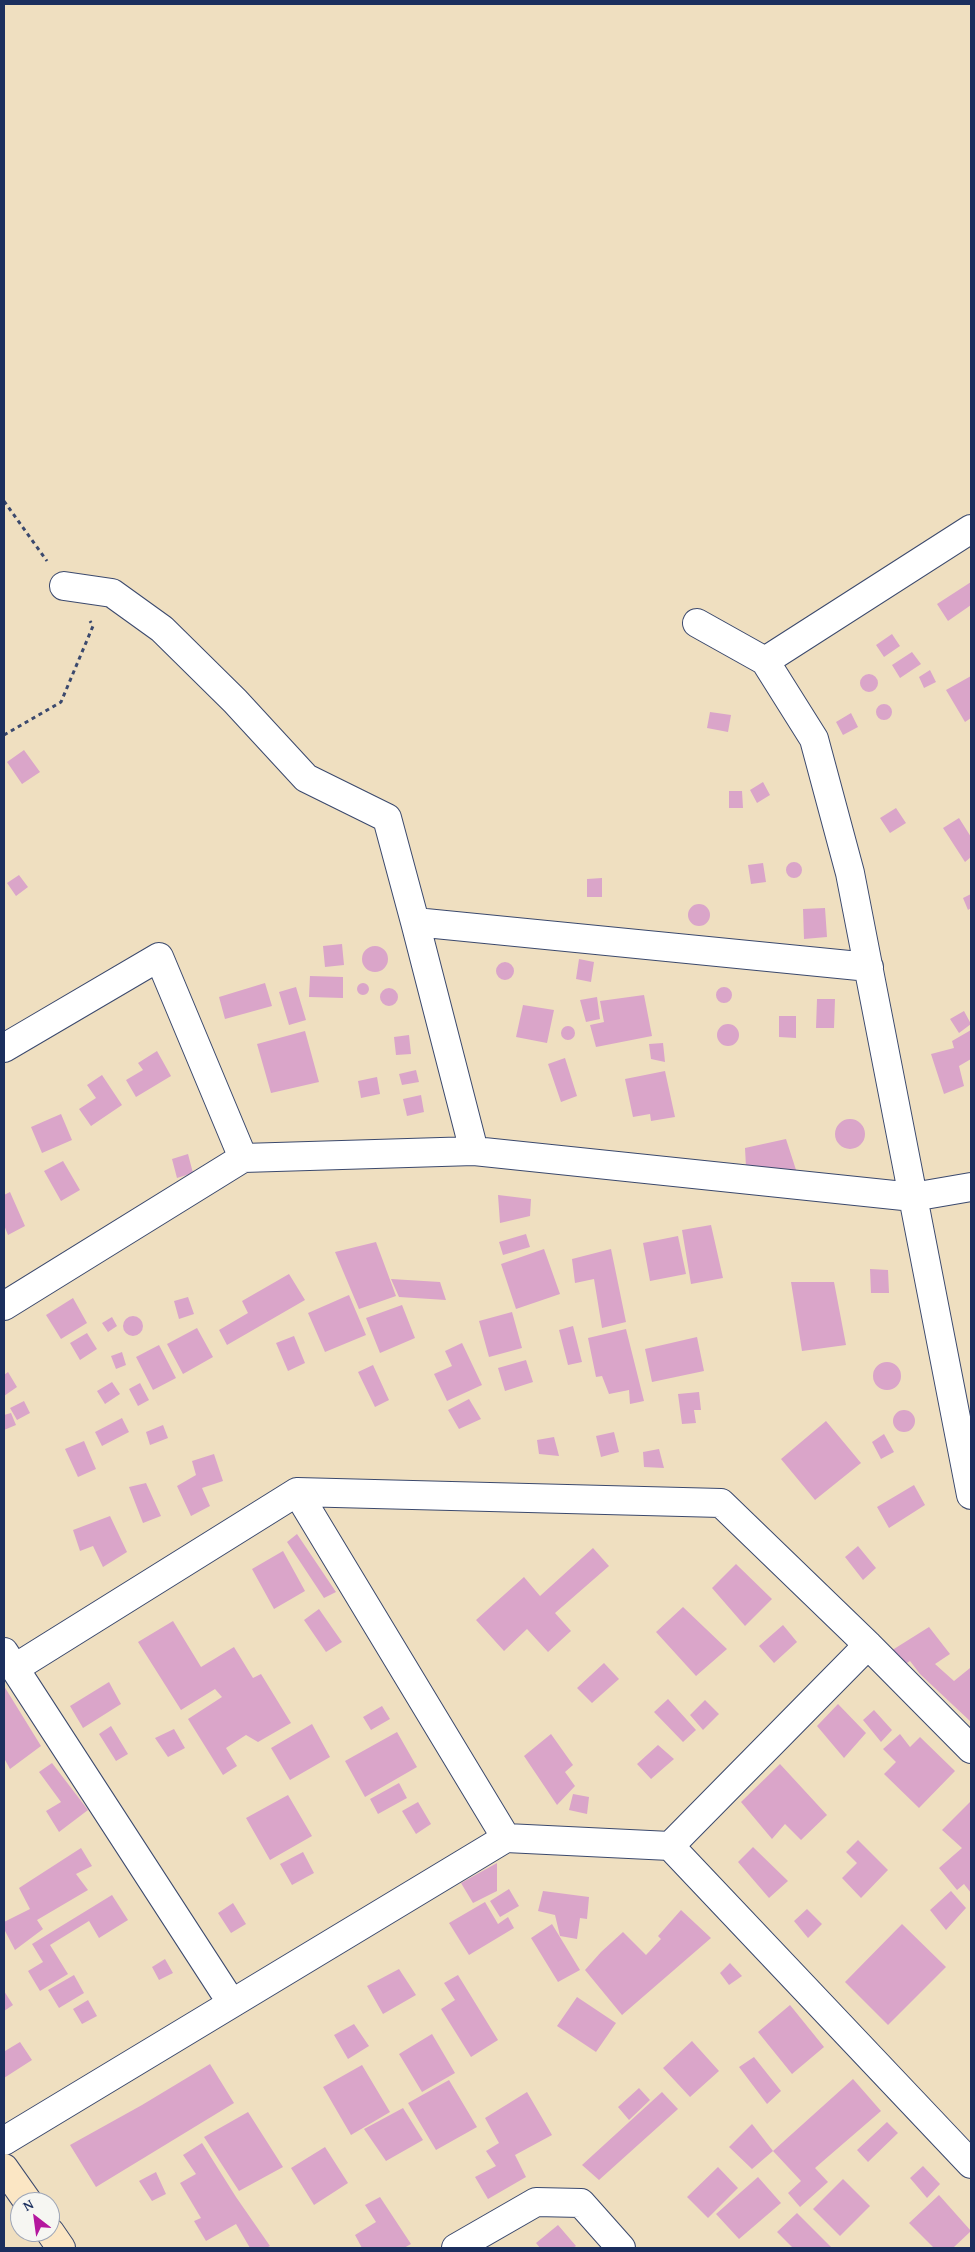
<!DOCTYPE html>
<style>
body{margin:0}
#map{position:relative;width:975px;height:2252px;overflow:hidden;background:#efdfc0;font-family:"Gentium Book Plus",serif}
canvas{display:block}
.frame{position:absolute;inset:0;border:5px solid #1b2f5e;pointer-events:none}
.north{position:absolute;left:10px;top:2192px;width:50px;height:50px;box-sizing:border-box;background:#f6f6f2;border:1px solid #9ea6b7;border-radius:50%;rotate:330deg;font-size:14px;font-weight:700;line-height:20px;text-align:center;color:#1b2f5e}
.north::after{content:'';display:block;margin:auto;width:18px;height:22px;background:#b5179e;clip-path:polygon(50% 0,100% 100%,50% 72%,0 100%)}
</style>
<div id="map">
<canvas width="975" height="2252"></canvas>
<div class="frame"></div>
<div class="north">N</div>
</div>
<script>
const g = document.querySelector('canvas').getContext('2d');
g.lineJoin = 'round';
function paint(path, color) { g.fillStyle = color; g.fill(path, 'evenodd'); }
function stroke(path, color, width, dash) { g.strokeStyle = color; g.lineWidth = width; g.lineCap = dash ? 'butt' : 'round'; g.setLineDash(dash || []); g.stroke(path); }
paint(new Path2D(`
 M 971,582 L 971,605 L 948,621 L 937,604 Z
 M 892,634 L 900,646 L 884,657 L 876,645 Z
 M 912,652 L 921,664 L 900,678 L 892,665 Z
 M 930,670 L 936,682 L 924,688 L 919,677 Z
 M860 683a9 9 0 1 1 18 0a9 9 0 1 1-18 0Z
 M 971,676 L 971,718 L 965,722 L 946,690 Z
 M876 712a8 8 0 1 1 16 0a8 8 0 1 1-16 0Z
 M 710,712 L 731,715 L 728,732 L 707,728 Z
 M 851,713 L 858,727 L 843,735 L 836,722 Z
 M 24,750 L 40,772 L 22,784 L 7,762 Z
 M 763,782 L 770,795 L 757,803 L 750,790 Z
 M 729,791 L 742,791 L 743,808 L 729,808 Z
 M 896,808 L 906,823 L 890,833 L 880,818 Z
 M 959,818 L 971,837 L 971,857 L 965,862 L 943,828 Z
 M786 870a8 8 0 1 1 16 0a8 8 0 1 1-16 0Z
 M 763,863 L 766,882 L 751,884 L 748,865 Z
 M 19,875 L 28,887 L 16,896 L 7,883 Z
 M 602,878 L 602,897 L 587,897 L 587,879 Z
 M 971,894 L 971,908 L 968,910 L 963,898 Z
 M688 915a11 11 0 1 1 22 0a11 11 0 1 1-22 0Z
 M 825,908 L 827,937 L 804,939 L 803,909 Z
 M 342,944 L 344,965 L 325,967 L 323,946 Z
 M362 959a13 13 0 1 1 26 0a13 13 0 1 1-26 0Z
 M 579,959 L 594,962 L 591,982 L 576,979 Z
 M496 971a9 9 0 1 1 18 0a9 9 0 1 1-18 0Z
 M 310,976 L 343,977 L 343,998 L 309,997 Z
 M 265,983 L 272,1006 L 225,1019 L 219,997 Z
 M357 989a6 6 0 1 1 12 0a6 6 0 1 1-12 0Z
 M 296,987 L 306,1020 L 289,1025 L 279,992 Z
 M716 995a8 8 0 1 1 16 0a8 8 0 1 1-16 0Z
 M380 997a9 9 0 1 1 18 0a9 9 0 1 1-18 0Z
 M 644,995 L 652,1036 L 596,1047 L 590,1025 L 604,1022 L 600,1001 Z
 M 597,997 L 600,1019 L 586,1022 L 580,1000 Z
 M 817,999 L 835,999 L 834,1028 L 816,1028 Z
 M 523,1005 L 554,1010 L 547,1043 L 516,1037 Z
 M 964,1011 L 971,1024 L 959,1033 L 950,1019 Z
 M 779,1016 L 796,1016 L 796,1038 L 779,1037 Z
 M717 1035a11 11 0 1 1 22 0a11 11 0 1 1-22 0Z
 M561 1033a7 7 0 1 1 14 0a7 7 0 1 1-14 0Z
 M 971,1030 L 971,1059 L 959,1066 L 964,1086 L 944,1094 L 931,1054 L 954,1048 L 952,1041 Z
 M 305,1031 L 319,1082 L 271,1093 L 257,1044 Z
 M 409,1035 L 411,1054 L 396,1055 L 394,1037 Z
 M 663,1043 L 665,1062 L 651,1059 L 649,1044 Z
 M 157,1051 L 171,1076 L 136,1097 L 126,1080 L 143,1070 L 138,1063 Z
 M 565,1058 L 577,1096 L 561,1102 L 548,1064 Z
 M 416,1070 L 419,1082 L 402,1085 L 399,1074 Z
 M 665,1071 L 675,1117 L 651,1121 L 650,1114 L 633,1117 L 625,1079 Z
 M 102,1075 L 122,1105 L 91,1126 L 79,1109 L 96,1098 L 87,1085 Z
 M 377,1077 L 380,1094 L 361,1098 L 358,1081 Z
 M 421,1095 L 424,1112 L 407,1116 L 403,1099 Z
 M 61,1114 L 72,1140 L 42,1153 L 31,1127 Z
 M835 1134a15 15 0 1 1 30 0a15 15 0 1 1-30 0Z
 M 786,1139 L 797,1173 L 746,1167 L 745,1148 Z
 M 188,1154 L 193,1173 L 177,1178 L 172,1159 Z
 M 63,1161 L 80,1190 L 61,1201 L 44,1171 Z
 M 10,1192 L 25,1226 L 8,1235 L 4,1225 L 4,1195 Z
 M 498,1195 L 531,1199 L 530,1216 L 500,1223 Z
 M 711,1225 L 723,1278 L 691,1284 L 682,1230 Z
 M 526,1234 L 530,1247 L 503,1255 L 499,1242 Z
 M 678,1236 L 686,1274 L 650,1281 L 643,1243 Z
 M 376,1242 L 396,1296 L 359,1309 L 335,1252 Z
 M 544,1249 L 560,1294 L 516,1309 L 501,1264 Z
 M 611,1249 L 626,1322 L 602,1328 L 594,1279 L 575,1283 L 572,1259 Z
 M 870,1269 L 888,1270 L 889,1293 L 871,1293 Z
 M 289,1274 L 305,1300 L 227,1345 L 219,1330 L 248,1313 L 242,1301 Z
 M 391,1279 L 440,1282 L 446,1300 L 399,1297 Z
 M 791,1282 L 834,1282 L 846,1345 L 802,1351 Z
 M 349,1295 L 366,1335 L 325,1352 L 308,1313 Z
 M 188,1297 L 194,1314 L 179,1319 L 174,1301 Z
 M 73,1298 L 87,1323 L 61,1339 L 46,1315 Z
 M 402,1305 L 415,1338 L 380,1353 L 366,1318 Z
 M 512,1312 L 522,1348 L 489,1357 L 479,1321 Z
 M123 1326a10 10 0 1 1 20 0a10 10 0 1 1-20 0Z
 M 112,1317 L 117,1326 L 108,1332 L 102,1323 Z
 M 573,1326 L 582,1362 L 568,1365 L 559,1330 Z
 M 197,1328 L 213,1357 L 183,1374 L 167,1344 Z
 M 626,1329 L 644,1401 L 630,1404 L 629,1390 L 609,1394 L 602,1376 L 596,1377 L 588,1338 Z
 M 87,1333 L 97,1349 L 80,1360 L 70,1343 Z
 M 294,1336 L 305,1363 L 288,1371 L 276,1343 Z
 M 697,1337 L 704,1371 L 652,1382 L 645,1349 Z
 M 462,1343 L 482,1385 L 447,1401 L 434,1374 L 452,1366 L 445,1351 Z
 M 159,1345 L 176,1378 L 153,1390 L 136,1357 Z
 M 122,1352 L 126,1365 L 116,1369 L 111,1356 Z
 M 526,1360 L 533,1382 L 505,1391 L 498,1368 Z
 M873 1376a14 14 0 1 1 28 0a14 14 0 1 1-28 0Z
 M 373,1365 L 389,1400 L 375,1407 L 358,1372 Z
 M 8,1372 L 17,1387 L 4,1396 L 4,1375 Z
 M 112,1382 L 120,1394 L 105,1404 L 97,1391 Z
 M 140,1383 L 149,1400 L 138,1406 L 129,1389 Z
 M 699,1392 L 701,1410 L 694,1410 L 696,1423 L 682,1424 L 678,1394 Z
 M 469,1399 L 481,1419 L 459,1429 L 448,1410 Z
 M 24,1401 L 30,1413 L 17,1420 L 10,1408 Z
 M893 1421a11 11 0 1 1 22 0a11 11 0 1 1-22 0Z
 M 11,1413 L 16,1425 L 4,1430 L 4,1415 Z
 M 122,1418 L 129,1432 L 102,1446 L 95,1432 Z
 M 826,1421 L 861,1463 L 815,1500 L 781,1459 Z
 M 163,1425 L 168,1438 L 150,1445 L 146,1432 Z
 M 614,1432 L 619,1452 L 601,1457 L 596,1436 Z
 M 884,1434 L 894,1452 L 881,1459 L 872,1442 Z
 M 554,1437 L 559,1456 L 539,1454 L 537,1440 Z
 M 84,1441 L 96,1469 L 78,1477 L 65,1449 Z
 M 659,1449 L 664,1468 L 644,1467 L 643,1452 Z
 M 214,1454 L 223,1481 L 202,1488 L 210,1506 L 191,1516 L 177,1486 L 196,1475 L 192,1461 Z
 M 146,1483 L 161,1516 L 143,1523 L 129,1487 Z
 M 914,1485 L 925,1505 L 889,1528 L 877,1507 Z
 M 110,1516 L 127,1552 L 103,1567 L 93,1546 L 80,1551 L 73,1530 Z
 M 297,1534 L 336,1592 L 324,1598 L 287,1542 Z
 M 858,1546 L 876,1568 L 863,1580 L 845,1557 Z
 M 593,1548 L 609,1566 L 555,1613 L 571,1631 L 548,1652 L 527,1629 L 504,1651 L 476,1620 L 524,1577 L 540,1596 Z
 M 283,1551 L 305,1591 L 274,1609 L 252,1569 Z
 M 736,1564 L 772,1599 L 745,1626 L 712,1588 Z
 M 683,1607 L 727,1649 L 696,1676 L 656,1632 Z
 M 319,1609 L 342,1642 L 326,1652 L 304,1620 Z
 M 173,1621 L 201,1667 L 234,1647 L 253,1678 L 261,1674 L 291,1723 L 258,1742 L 246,1735 L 226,1748 L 237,1766 L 223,1775 L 188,1719 L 222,1697 L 215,1689 L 181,1710 L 138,1642 Z
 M 783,1625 L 797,1642 L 774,1663 L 759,1646 Z
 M 929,1627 L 950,1654 L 935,1664 L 954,1681 L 970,1668 L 971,1670 L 971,1722 L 920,1674 L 910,1661 L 897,1669 L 886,1654 Z
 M 604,1663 L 619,1679 L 592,1703 L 577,1688 Z
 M 109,1682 L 121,1704 L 83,1728 L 70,1706 Z
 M 4,1686 L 41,1746 L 10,1769 L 4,1758 Z
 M 668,1699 L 696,1730 L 683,1742 L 654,1712 Z
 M 705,1700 L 719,1714 L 703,1730 L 690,1715 Z
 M 838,1704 L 866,1733 L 844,1758 L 817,1726 Z
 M 382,1706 L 390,1719 L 371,1730 L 363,1717 Z
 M 874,1710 L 892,1730 L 881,1742 L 863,1720 Z
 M 312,1724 L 330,1757 L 290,1780 L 271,1748 Z
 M 111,1726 L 128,1754 L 116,1761 L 99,1734 Z
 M 174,1729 L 185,1748 L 168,1757 L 155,1738 Z
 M 397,1732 L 417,1767 L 365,1797 L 345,1761 Z
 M 551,1734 L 573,1765 L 565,1772 L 575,1786 L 557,1805 L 524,1756 Z
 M 900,1734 L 910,1747 L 920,1737 L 955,1771 L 919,1808 L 884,1774 L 896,1762 L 883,1749 Z
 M 658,1745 L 674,1759 L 651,1779 L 637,1764 Z
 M 52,1763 L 88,1810 L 59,1832 L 46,1811 L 61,1802 L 39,1772 Z
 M 780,1764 L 827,1815 L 801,1840 L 785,1824 L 772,1839 L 741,1802 Z
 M 399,1783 L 407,1798 L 378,1814 L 370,1799 Z
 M 573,1794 L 589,1797 L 587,1814 L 569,1810 Z
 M 288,1795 L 312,1836 L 270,1860 L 246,1818 Z
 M 971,1801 L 971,1893 L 964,1884 L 957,1890 L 939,1868 L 962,1848 L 942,1830 Z
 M 418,1802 L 431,1824 L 416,1834 L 402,1811 Z
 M 858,1840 L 888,1870 L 861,1898 L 842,1878 L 857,1863 L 846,1852 Z
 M 753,1847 L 788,1881 L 769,1898 L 738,1862 Z
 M 81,1848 L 92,1866 L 76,1874 L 88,1890 L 37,1920 L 43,1929 L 15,1950 L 4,1929 L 4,1922 L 30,1909 L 19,1888 Z
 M 303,1852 L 314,1873 L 292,1885 L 280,1864 Z
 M 497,1863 L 497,1891 L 473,1903 L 461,1883 Z
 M 509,1889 L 519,1906 L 500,1917 L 490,1901 Z
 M 543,1891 L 589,1897 L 587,1919 L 580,1918 L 577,1939 L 560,1936 L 555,1915 L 538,1911 Z
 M 951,1891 L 966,1908 L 946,1930 L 930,1910 Z
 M 112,1895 L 128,1920 L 99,1938 L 89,1921 L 50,1945 L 68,1974 L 40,1991 L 28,1971 L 43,1962 L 32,1944 Z
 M 485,1902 L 498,1924 L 508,1917 L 514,1928 L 469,1955 L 449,1923 Z
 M 233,1903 L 246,1924 L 231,1933 L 218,1913 Z
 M 807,1909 L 822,1924 L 808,1938 L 794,1921 Z
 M 681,1910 L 711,1938 L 622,2015 L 585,1970 L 601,1952 L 623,1932 L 646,1955 L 661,1939 L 658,1936 Z
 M 552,1924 L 580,1970 L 558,1982 L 531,1938 Z
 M 902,1924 L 946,1967 L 888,2025 L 845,1982 Z
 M 165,1959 L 173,1973 L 159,1980 L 152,1967 Z
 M 730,1963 L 742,1976 L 729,1985 L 720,1973 Z
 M 399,1969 L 416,1995 L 383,2014 L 367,1986 Z
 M 74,1975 L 84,1993 L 59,2008 L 48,1990 Z
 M 458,1975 L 498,2040 L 471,2057 L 441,2009 L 455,2000 L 444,1983 Z
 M 4,1991 L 13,2005 L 4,2011 Z
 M 577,1997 L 616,2023 L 596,2052 L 557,2026 Z
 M 88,2000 L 97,2016 L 82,2024 L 73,2009 Z
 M 790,2005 L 824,2047 L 792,2074 L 758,2032 Z
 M 354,2024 L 369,2046 L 348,2059 L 334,2035 Z
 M 432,2034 L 455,2073 L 422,2092 L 399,2054 Z
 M 692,2041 L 719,2071 L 690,2097 L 663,2068 Z
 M 20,2042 L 32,2060 L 4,2078 L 4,2048 L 5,2051 Z
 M 754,2057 L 781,2091 L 767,2104 L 739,2067 Z
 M 210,2064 L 234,2103 L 96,2187 L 70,2145 L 142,2105 Z
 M 362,2065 L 390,2112 L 351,2135 L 323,2087 Z
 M 853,2079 L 881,2111 L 815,2168 L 828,2182 L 800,2207 L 788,2193 L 801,2181 L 773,2151 L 752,2169 L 729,2147 L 752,2124 L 773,2151 Z
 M 449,2080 L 477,2127 L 436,2150 L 408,2103 Z
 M 639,2088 L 650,2100 L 629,2120 L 618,2107 Z
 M 527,2092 L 552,2135 L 515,2155 L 526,2177 L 488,2199 L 475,2177 L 496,2166 L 486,2151 L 499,2143 L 485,2118 Z
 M 662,2092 L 678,2109 L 599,2180 L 582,2165 Z
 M 403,2108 L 423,2140 L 386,2161 L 364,2129 Z
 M 248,2112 L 283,2167 L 239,2191 L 204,2137 Z
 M 887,2122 L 898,2133 L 868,2162 L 857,2150 Z
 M 202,2143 L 236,2197 L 270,2246 L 266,2248 L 250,2248 L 236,2224 L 206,2241 L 194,2221 L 201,2218 L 180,2183 L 196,2174 L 183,2155 Z
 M 325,2147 L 348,2183 L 314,2205 L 291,2168 Z
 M 923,2166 L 940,2184 L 927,2198 L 910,2178 Z
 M 718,2167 L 738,2188 L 708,2218 L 687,2197 Z
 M 156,2172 L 166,2194 L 152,2201 L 139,2181 Z
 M 758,2177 L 781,2203 L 739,2239 L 716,2214 Z
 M 843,2179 L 870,2206 L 840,2236 L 813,2209 Z
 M 939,2195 L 971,2231 L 953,2248 L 934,2248 L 909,2223 Z
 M 380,2197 L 411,2244 L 404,2248 L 362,2248 L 355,2235 L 376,2222 L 365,2205 Z
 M 797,2213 L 832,2248 L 793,2248 L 777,2232 Z
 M 558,2225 L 576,2246 L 573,2248 L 540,2248 L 536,2243 Z`), '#daa5c9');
const street = new Path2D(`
 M 64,586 L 112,593 L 162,629 L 235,701 L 306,778 L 387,818 L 415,922
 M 697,623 L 765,661 L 814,739 L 850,873 L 971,1495
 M 765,661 L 971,529
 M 4,1048 L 159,957 L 243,1158 L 474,1151 L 913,1197 L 971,1187
 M 474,1151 L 415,922 L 869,967
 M 4,1306 L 243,1158
 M 297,1492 L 506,1838
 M 4,1652 L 231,2002
 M 15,1668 L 297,1492 L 721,1503 L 868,1645 L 971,1749
 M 670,1846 L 868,1645
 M 4,2141 L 506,1838 L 670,1846 L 971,2164
 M 456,2248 L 536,2202 L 581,2203 L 621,2248`);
const secondary = new Path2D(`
 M 4,2168 L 28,2202
 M 50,2232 L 61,2248`);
stroke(street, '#3b496d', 30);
stroke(secondary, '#3b496d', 30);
stroke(new Path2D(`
 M 4,501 L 47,561
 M 4,735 L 61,702 L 93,626 L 90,621`), '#3b496d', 3, [4, 4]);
stroke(street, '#fff', 28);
stroke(secondary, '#fbe6c4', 28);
</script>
